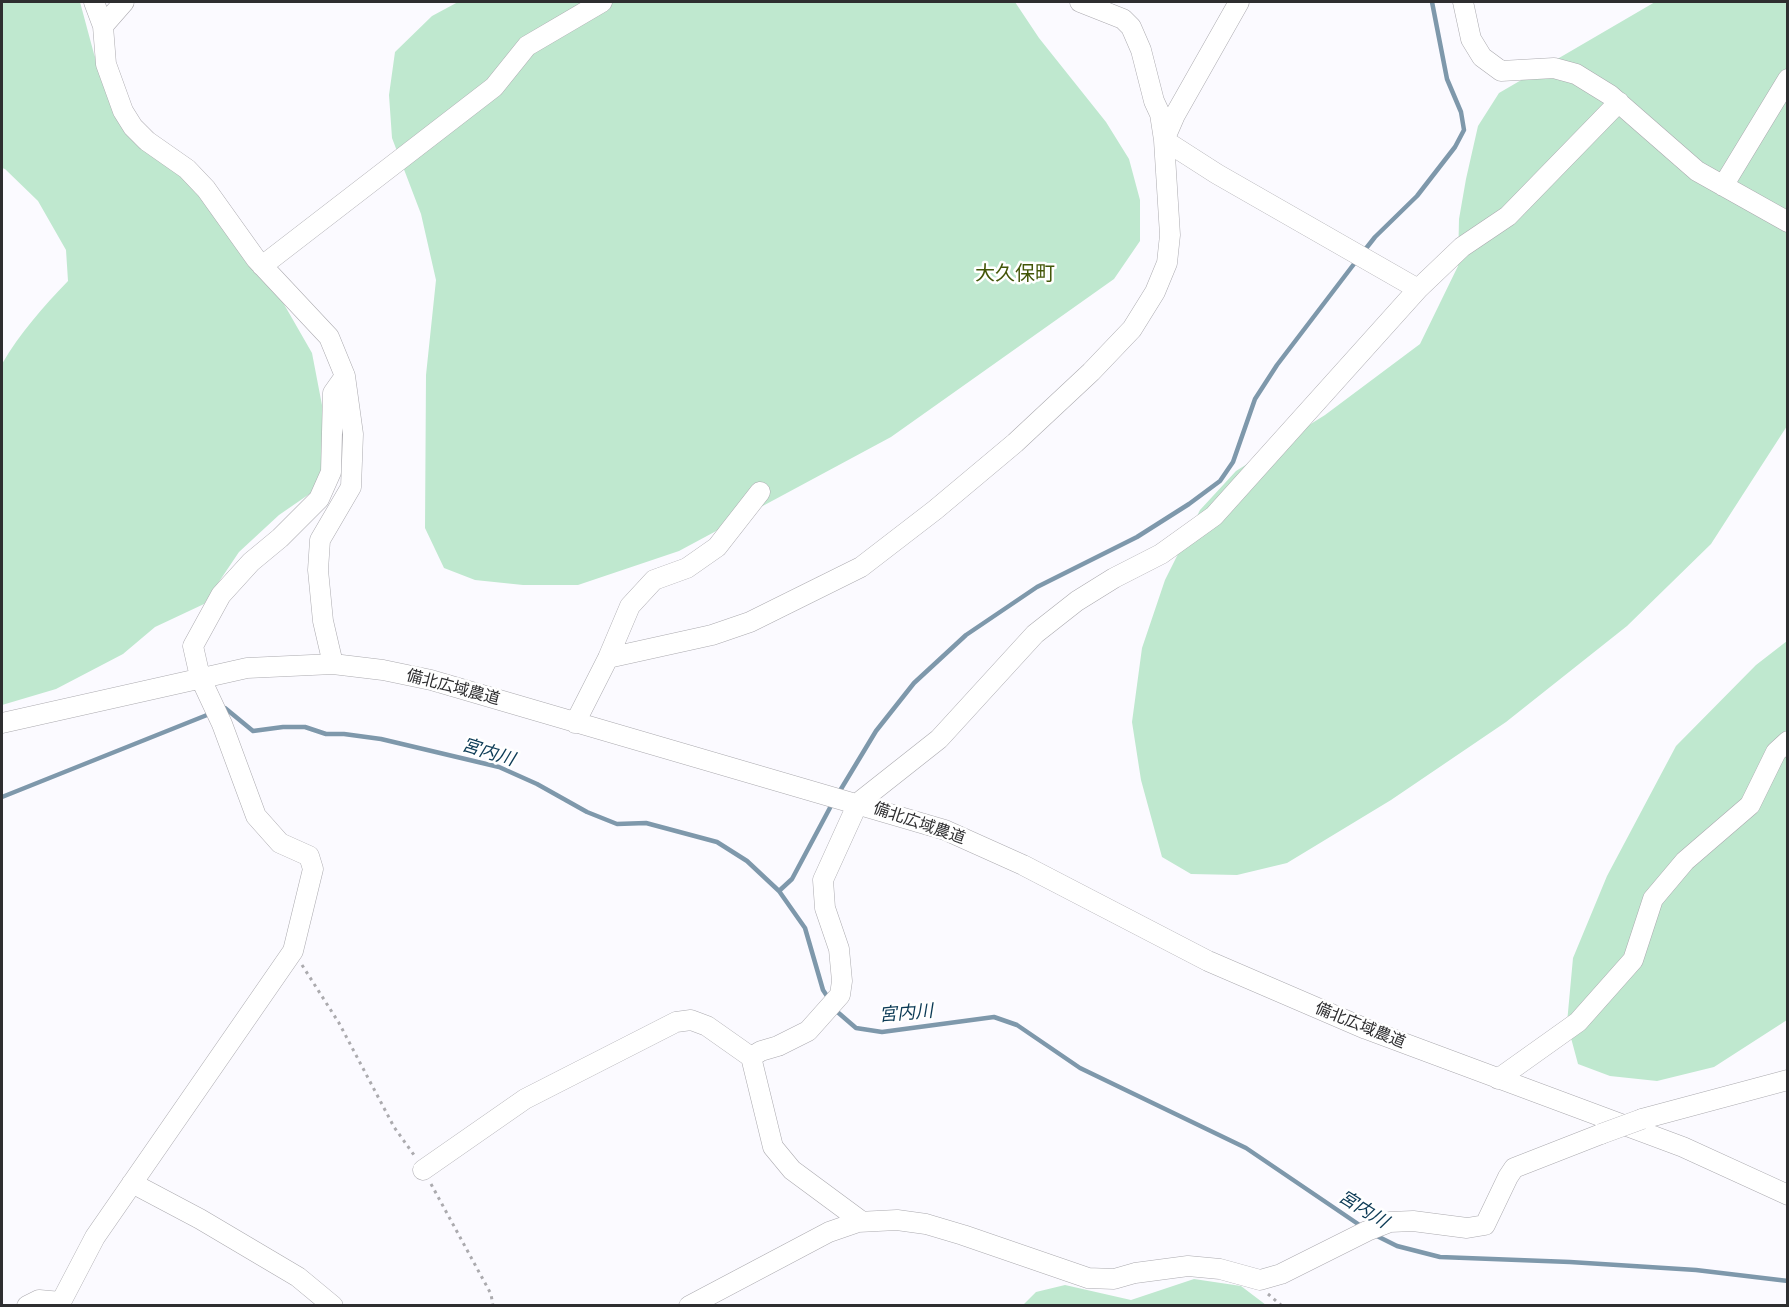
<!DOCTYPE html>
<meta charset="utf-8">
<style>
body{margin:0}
#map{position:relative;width:1789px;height:1307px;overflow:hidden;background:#fbfaff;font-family:"Varela Round",sans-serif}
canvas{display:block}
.frame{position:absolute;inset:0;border:3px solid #2e2e30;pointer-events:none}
</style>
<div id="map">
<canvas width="1789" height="1307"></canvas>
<div class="frame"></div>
</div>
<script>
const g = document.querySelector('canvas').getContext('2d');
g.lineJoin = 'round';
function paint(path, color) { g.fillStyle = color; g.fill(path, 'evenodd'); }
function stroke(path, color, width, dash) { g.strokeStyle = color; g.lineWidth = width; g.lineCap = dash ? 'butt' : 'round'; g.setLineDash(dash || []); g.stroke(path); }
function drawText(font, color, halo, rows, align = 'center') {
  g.font = font + ' "Varela Round","Noto Sans JP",sans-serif'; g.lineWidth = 5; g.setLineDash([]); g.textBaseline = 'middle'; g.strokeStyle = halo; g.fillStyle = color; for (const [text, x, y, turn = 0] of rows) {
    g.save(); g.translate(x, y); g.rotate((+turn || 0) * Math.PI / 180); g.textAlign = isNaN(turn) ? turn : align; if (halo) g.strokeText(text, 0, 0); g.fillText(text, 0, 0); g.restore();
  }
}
paint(new Path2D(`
 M 2,2 L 80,2 L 94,54 L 116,117 L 177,167 L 281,299 L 312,353 L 326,426 L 321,486 L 279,515 L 239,552 L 204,604 L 155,627 L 123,654 L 56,689 L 2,705 L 2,364 C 20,333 43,307 68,281 L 66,250 L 38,201 L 5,169 L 2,168 Z
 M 458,2 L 1015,2 L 1039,38 L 1106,122 L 1129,159 L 1140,200 L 1140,241 L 1114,279 L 891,437 L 679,551 L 578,585 L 523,585 L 475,580 L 444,568 L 425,528 L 426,375 L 436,280 L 421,214 L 392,138 L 389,95 L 395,52 L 432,16 Z
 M 1655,2 L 1787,2 L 1787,426 L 1711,544 L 1627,626 L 1506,722 L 1391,800 L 1287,863 L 1237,875 L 1191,874 L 1162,857 L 1141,780 L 1132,722 L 1142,648 L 1165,580 L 1200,510 L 1236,471 L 1325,415 L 1420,344 L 1458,266 L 1459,219 L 1466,179 L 1478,126 L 1499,93 Z
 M 1787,641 L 1787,1020 L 1714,1067 L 1657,1081 L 1610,1076 L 1578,1064 L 1567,1023 L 1573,958 L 1607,876 L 1676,746 L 1756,665 Z
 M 1194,1279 L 1241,1286 L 1266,1305 L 1023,1305 L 1036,1292 L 1065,1285 L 1131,1300 Z`), '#bfe8cf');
stroke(new Path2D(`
 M 1364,251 L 1375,237 L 1417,196 L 1455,147 L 1464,130 L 1461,112 L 1447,79 L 1432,2
 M 223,709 L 225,708 L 253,731 L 283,727 L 305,727 L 326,734 L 344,734 L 381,739 L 499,767 L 537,784 L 587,812 L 617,824 L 646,823 L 717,842 L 747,861 L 779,891 L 805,928 L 823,990 L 829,999
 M 838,794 L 876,731 L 914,683 L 966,635 L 1037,587 L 1137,537 L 1189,504 L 1220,481 L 1233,462 L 1255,399 L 1277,365 L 1357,260
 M 2,797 L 212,713
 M 779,891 L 792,879 L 832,804
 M 834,1009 L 856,1028 L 882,1032 L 994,1017 L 1017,1025 L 1080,1068 L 1246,1148 L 1361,1226
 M 1373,1234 L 1397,1246 L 1440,1257 L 1570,1262 L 1696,1270 L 1788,1281`), '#7e98ab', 4.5);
const minor = new Path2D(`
 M 94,2 L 103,26 L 106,64 L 123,111 L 133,127 L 147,141 L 187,169 L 206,189 L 256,259 L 329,337 L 345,376 L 353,434 L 351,487 L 320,540 L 318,570 L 323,621 L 333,664
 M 1463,2 L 1471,39 L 1482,57 L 1501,71 L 1554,68 L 1576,74 L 1610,95 L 1697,171 L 1788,222
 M 103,26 L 124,2
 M 1165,138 L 1175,115 L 1239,2
 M 1164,140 L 1217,174 L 1418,289
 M 1723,186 L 1788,79
 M 262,266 L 494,87 L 527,46 L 602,2
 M 608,658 L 712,635 L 750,622 L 861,567 L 935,510 L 1015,443 L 1091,372 L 1132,329 L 1155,292 L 1167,263 L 1170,235 L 1164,140 L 1160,114 L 1154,101 L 1141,50 L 1131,27 L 1123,19 L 1080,2
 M 2,723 L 247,668 L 333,664 L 383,670 L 431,680 L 945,830 L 1023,865 L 1208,961 L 1366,1029 L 1683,1147 L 1788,1195
 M 575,723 L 608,658 L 630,606 L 654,580 L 687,568 L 717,547 L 760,492
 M 751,1057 L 761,1051 L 778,1046 L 808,1031 L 840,995 L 842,981 L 839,949 L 825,908 L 823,880 L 858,803 L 939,739 L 1035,634 L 1077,601 L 1114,578 L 1161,554 L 1214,516 L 1418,289 L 1462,247 L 1508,216 L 1619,102
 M 1498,1079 L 1578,1022 L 1633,960 L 1653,899 L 1685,861 L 1750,805 L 1776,752 L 1788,741
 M 1642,1119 L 1788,1080
 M 423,1170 L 525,1099 L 676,1022 L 691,1020 L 707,1026 L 751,1057 L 773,1147 L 792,1170 L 861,1221
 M 132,1183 L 200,1219 L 298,1277 L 333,1306
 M 27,1306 L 39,1300 L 61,1302 L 95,1237 L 293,951 L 313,869 L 309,856 L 280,843 L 256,816 L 222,724 L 200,677 L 193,646 L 221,595 L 251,562 L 280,538 L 319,499 L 331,472 L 333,393 L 345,376
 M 689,1306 L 829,1232 L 858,1222 L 897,1220 L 926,1224 L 963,1235 L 1088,1278 L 1114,1279 L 1135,1273 L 1188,1266 L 1220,1269 L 1260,1280 L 1281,1274 L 1367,1231 L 1390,1222 L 1413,1221 L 1467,1228 L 1485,1225 L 1508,1177 L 1514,1168 L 1601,1134`);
stroke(minor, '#abaaaf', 21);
stroke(new Path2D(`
 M 302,965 L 339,1023 L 394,1127 L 414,1155
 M 431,1184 L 491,1294 L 493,1306
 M 1268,1294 L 1282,1306`), '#abaaae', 3, [3, 4.5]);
stroke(minor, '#fff', 20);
const minorBridge = new Path2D(`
 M 1601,1134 L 1642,1119`);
stroke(minorBridge, '#abaaaf', 21, []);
stroke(minorBridge, '#fff', 20);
drawText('16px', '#2e2e30', '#fff', [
 ["備北広域農道",453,688,15],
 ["備北広域農道",919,824,19],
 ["備北広域農道",1360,1026,22]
]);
drawText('italic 18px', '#0b3a55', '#fff', [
 ["宮内川",488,753,17],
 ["宮内川",906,1014,-5],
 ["宮内川",1363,1210,32]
]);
drawText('20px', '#435608', '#fff', [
 ["大久保町",1015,275]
]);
</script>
